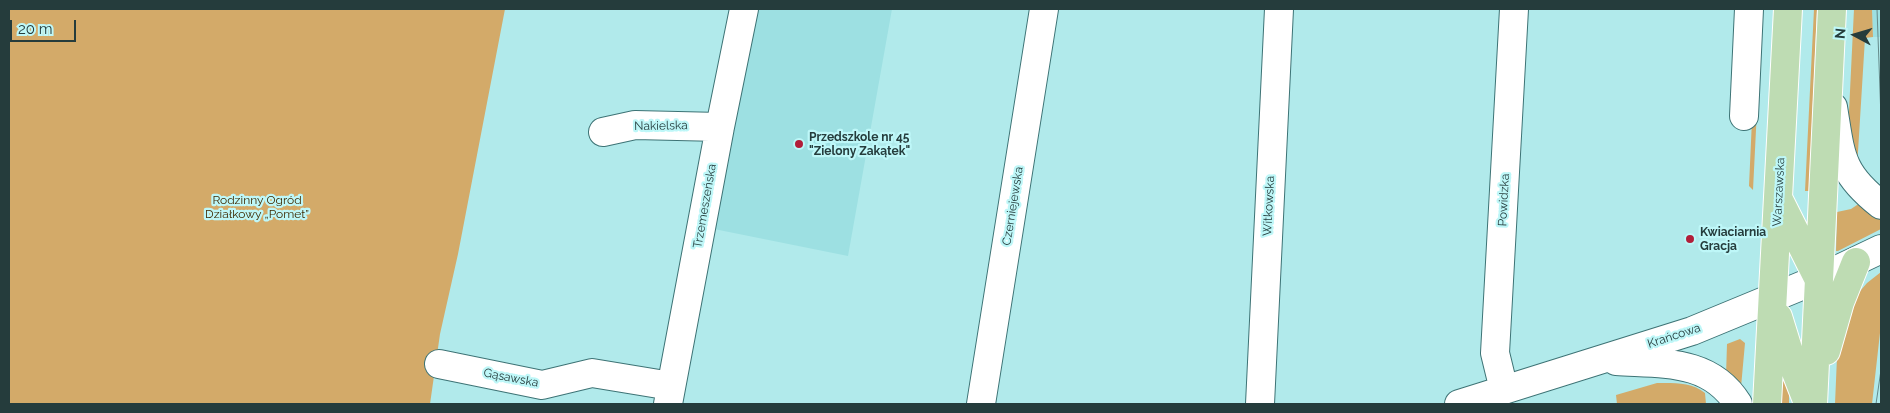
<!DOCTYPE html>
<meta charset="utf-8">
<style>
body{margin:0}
#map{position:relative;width:1890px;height:413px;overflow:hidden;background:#b1eaeb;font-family:Raleway,sans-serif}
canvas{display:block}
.frame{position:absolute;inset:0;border:10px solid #253c3c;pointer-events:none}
.north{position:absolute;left:1830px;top:10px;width:50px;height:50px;-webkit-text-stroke:4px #bef7f8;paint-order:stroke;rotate:276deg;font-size:14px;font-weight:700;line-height:20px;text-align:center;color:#253c3c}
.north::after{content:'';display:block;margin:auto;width:18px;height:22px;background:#253c3c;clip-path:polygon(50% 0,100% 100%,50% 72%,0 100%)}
.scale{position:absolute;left:10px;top:20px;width:66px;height:22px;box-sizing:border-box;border:2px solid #253c3c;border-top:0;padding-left:6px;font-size:15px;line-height:18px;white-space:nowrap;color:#253c3c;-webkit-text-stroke:4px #bef7f8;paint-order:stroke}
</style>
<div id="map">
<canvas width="1890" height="413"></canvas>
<div class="frame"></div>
<div class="north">N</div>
<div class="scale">20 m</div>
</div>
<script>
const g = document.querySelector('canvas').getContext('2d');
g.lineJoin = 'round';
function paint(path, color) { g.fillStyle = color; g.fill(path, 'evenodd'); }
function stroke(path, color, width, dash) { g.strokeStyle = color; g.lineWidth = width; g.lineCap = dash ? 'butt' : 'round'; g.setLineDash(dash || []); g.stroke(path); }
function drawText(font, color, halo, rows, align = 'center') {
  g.font = font + ' Raleway,sans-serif'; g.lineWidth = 4.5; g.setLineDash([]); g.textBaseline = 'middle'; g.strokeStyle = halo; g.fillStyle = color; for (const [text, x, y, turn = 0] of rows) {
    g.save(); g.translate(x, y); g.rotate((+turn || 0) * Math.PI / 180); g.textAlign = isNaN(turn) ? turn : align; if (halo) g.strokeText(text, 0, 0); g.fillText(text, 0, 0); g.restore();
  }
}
paint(new Path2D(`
 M 757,9 L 892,9 L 848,256 L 714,229 Z
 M 1872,9 L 1881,9 L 1881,63 L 1880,37 L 1873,37 Z`), '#9de0e2');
paint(new Path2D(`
 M 9,9 L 505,9 L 458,254 L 440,334 L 430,404 L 9,404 Z
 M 1757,9 L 1762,9 L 1753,190 L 1749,186 Z
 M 1814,9 L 1817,9 L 1809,191 L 1805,191 Z
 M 1854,9 L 1872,9 L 1873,37 L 1865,38 L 1857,168 L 1848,132 Z
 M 1863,201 L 1881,211 L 1881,229 L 1838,251 L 1836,251 L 1837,212 L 1851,209 Z
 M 1881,272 L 1881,324 L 1872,404 L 1835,404 L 1837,357 L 1854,298 L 1867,283 Z
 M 1740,339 L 1745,343 L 1741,387 L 1726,376 L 1727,344 Z
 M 1784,376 L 1789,385 L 1789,404 L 1780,404 L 1782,377 Z
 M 1657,383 C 1674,383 1692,382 1705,393 L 1706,404 L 1617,404 L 1616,395 Z`), '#d3aa69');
const minor = new Path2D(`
 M 1833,107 C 1841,156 1840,173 1881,205
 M 1744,116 L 1749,9
 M 603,132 L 635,125 L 720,127
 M 1616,361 C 1663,364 1710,359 1738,404
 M 439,364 L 542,385 L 592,373 L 671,386
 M 1504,390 L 1495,353 L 1514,9
 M 668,404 L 720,127 L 744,9
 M 981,404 L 1044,9
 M 1260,404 L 1279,9
 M 1459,404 L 1692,331 L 1818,279 L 1881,249`);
const major = new Path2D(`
 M 1779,200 L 1818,278
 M 1778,317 L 1792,362 L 1808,403
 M 1826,351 L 1840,302 L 1856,262
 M 1767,404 L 1788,9
 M 1813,404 L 1832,9`);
stroke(minor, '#3d7375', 30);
stroke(major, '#fff', 30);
stroke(minor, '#fff', 28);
stroke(major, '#bedcb3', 28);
stroke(new Path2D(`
 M 1877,9 L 1881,118
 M 1876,404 L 1881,370`), '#648a8a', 1);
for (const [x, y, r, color] of [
 [799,144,5,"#b11e39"],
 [1690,239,5,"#b11e39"]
]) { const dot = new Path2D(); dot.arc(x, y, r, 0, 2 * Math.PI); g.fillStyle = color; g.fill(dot); stroke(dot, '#bef7f8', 2); }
drawText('12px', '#253c3c', '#bef7f8', [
 ["Nakielska",661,126,-1],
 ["Warszawska",1779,192,-87],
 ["Powidzka",1504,200,-87],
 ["Trzemeszeńska",705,206,-80],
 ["Czerniejewska",1013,206,-81],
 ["Witkowska",1269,206,-87],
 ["Krańcowa",1674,336,-18],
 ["Gąsawska",511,378,11]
]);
drawText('bold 12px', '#253c3c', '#bef7f8', [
 ["Przedszkole nr 45",809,137],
 ["\"Zielony Zakątek\"",809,151],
 ["Kwiaciarnia",1700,232],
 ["Gracja",1700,246]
], 'left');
drawText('12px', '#3e2901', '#bef7f8', [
 ["Rodzinny Ogród",257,200],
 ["Działkowy „Pomet”",257,214]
]);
</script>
